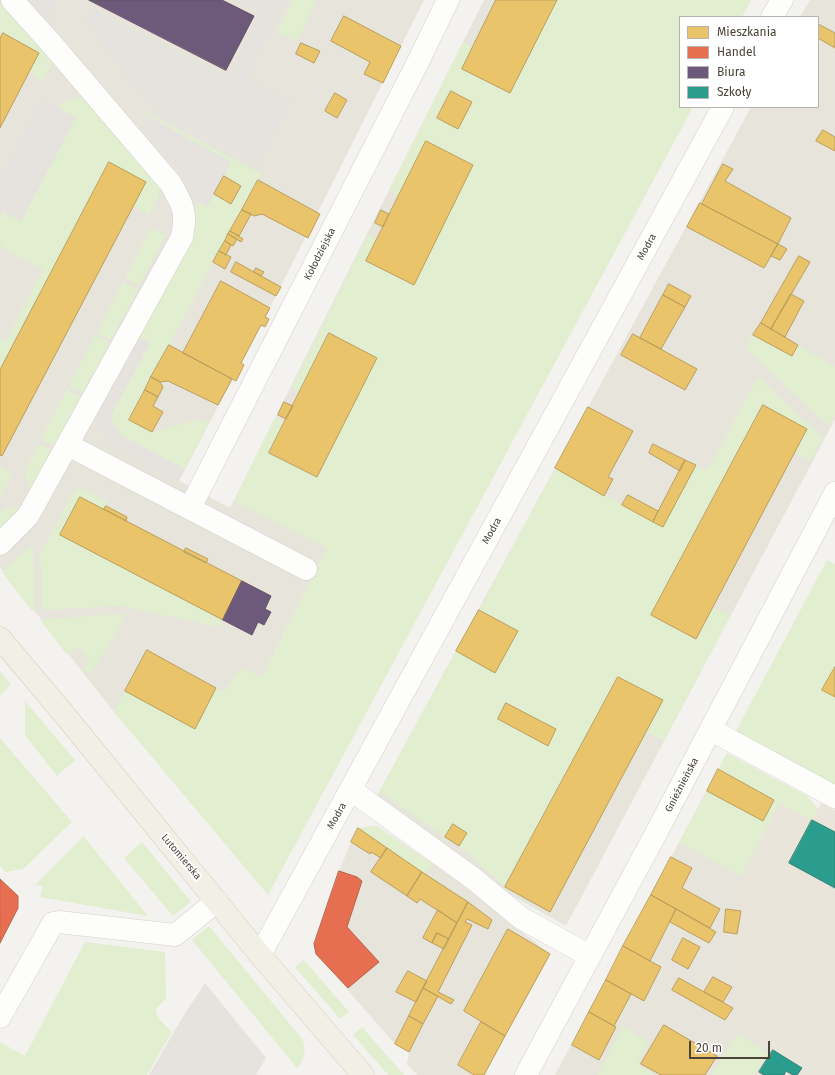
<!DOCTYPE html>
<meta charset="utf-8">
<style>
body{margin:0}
#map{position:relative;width:835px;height:1075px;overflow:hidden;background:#f4f2ee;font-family:"Fira Sans",sans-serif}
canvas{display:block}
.legend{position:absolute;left:679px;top:16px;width:140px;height:92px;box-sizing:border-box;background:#fff;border:1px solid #b7b4b0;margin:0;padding:5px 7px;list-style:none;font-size:12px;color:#4b4439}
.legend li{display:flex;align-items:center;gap:8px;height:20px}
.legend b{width:20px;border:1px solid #b7b4b0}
.scale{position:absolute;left:689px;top:1041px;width:81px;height:18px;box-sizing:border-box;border:2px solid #4b4439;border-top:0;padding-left:5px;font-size:12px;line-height:14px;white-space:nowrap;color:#4b4439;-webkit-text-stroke:3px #fff;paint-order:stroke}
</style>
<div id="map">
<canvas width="835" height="1075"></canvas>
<ul class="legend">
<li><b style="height:11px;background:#e9c46a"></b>Mieszkania</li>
<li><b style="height:11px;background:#e76f51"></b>Handel</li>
<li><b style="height:11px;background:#6d597a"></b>Biura</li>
<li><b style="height:11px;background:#2a9d8f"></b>Szkoły</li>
</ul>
<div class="scale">20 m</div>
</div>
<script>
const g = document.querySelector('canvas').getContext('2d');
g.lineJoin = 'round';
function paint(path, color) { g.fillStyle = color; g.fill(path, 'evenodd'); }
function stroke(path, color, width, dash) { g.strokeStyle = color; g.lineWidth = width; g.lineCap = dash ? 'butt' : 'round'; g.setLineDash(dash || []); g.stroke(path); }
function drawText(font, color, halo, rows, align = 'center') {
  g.font = font + ' "Fira Sans",sans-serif'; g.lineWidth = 4; g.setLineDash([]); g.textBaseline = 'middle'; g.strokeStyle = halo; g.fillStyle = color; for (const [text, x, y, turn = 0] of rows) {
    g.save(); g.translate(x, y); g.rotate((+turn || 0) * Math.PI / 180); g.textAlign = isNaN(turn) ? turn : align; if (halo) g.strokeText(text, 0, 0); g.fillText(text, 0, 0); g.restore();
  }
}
paint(new Path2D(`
 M 0,0 L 424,0 L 276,296 L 179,481 L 230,508 L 484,0 L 610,0 L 262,676 L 191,785 L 114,712 L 0,567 L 0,495 L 12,475 L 0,468 Z
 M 810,0 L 835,0 L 835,419 L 566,926 L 504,891 L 377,796 L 751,107 L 818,107 L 818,17 L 800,17 Z
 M 718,769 L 780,803 L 802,1068 L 804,1075 L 555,1075 Z
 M 377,826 L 450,875 L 550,954 L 484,1075 L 417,1075 L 407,1064 L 409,1052 L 395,1044 L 316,954 L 314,944 L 339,871 L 351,842 L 358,828 Z`), '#e7e4dc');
paint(new Path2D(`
 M 780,803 L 812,820 L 821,803 L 835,810 L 835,1075 L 804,1075 L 802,1068 L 739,1029 L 741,876 Z`), '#eae5da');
paint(new Path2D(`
 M 293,0 L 317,0 L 297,42 L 277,32 Z
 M 557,0 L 751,0 L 742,17 L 680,17 L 680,107 L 693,107 L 268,895 L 114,712 L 125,691 L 195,729 L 216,688 L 224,692 L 240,669 L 262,676 L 327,548 L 234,501 L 275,417 L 285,422 L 269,453 L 317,477 L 377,358 L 300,392 L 291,388 L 368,234 L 377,239 L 366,261 L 414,285 L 473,165 L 426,141 L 398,196 L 389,191 L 463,42 L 473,47 L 462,69 L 509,93 ZM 451,91 L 472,102 L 458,129 L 437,118 Z
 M 0,3 L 54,61 L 43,81 L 29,73 L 39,53 L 3,34 L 0,39 Z
 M 77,97 L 87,100 L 160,188 L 159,197 L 149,215 L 133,206 L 146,182 L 109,163 L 0,370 L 0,338 L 6,341 L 43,269 L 9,252 L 0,244 L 0,218 L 3,212 L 21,221 L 76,117 L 58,108 L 62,102 Z
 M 147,113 L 261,174 L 129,420 L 152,432 L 201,419 L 209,423 L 185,469 L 121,435 L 110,417 L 150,343 L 138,337 L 190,240 L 196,201 L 207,207 L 214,194 L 231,204 L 241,186 L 224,176 L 231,162 L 146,115 Z
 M 151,228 L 166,235 L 139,286 L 125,278 Z
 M 123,282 L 138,289 L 111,340 L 97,332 Z
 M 95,335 L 110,343 L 83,393 L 69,386 Z
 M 753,335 L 791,356 L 798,345 L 835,367 L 835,415 L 829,427 L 746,348 Z
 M 758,377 L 823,438 L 811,461 L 795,453 L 807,429 L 763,405 L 651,614 L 713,607 L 730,616 L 664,741 L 646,732 L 663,700 L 618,677 L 505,887 L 459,846 L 467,833 L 453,824 L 445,837 L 379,792 L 456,651 L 495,673 L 518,631 L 479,610 L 555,468 L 663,527 L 696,465 L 707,471 Z
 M 67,389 L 81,397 L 55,447 L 41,439 Z
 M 39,444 L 52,450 L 32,491 L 24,472 Z
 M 0,468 L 12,474 L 0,498 Z
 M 79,488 L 82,488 L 108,502 L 104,509 L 80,497 L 60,535 L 223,620 L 219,627 L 121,606 L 43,610 L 40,554 L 74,490 Z
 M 4,508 L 22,508 L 0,532 L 0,514 Z
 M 32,545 L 33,553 L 35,611 L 32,611 L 2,572 Z
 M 827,560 L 835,564 L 835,667 L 823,690 L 835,697 L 835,785 L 736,731 Z
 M 121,614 L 126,615 L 93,671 L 88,673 L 80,670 L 90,663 L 79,647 L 67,655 L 42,622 L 43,619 Z
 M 0,671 L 11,684 L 0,696 Z
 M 25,701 L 75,760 L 57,776 L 25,735 Z
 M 0,738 L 72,822 L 23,869 L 6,872 L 0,866 Z
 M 727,753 L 807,796 L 818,809 L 812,820 L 780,803 L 741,876 L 679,842 L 707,791 L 763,821 L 774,800 L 718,769 Z
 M 377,826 L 432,864 L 425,874 L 358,828 Z
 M 84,836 L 84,837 L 148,916 L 40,897 L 43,886 L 35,885 Z
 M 142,842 L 191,902 L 173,916 L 124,858 Z
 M 209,926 L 303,1040 C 306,1051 305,1059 297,1068 L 192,940 Z
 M 85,942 L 165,952 L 166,998 L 156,1009 L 158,1018 L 172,1032 L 147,1075 L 0,1075 L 0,1042 L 25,1056 Z
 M 304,960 L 349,1012 L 340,1019 L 295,967 Z
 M 362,1027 L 404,1075 L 388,1075 L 353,1035 Z
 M 623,1027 L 649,1043 L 637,1064 L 655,1075 L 597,1075 Z
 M 737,1033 L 768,1053 L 755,1074 L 755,1075 L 711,1075 Z`), '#e1eecf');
paint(new Path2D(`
 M 28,0 L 58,0 L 48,21 Z
 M 236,0 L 284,0 L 287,1 L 248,79 L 292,102 L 258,165 L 152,108 L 91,28 L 85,22 L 91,8 L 227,80 L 260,12 Z
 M 42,99 L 76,117 L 21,221 L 3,212 L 0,218 L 0,178 Z
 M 146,115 L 231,162 L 207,207 L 196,201 L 183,177 L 140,125 Z
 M 138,337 L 150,343 L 110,417 L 121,435 L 185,469 L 178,482 L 111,446 L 95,418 Z
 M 205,983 L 266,1058 L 256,1075 L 149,1075 L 182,1018 Z`), '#e6e3df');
const homes = new Path2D(`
 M 496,0 L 557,0 L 510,93 L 462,69 Z
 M 344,16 L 401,46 L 383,83 L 364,74 L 370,62 L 331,41 Z
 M 818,24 L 835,33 L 835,48 L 818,38 Z
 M 3,33 L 39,53 L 0,128 L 0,39 Z
 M 301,43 L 320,51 L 314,63 L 296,54 Z
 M 451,91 L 472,102 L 458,129 L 437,118 Z
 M 335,93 L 347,100 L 337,118 L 325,111 Z
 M 823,130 L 835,137 L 835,151 L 816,141 Z
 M 426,141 L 473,165 L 414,285 L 366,261 Z
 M 109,162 L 146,182 L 2,456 L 0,455 L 0,370 Z
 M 723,164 L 733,169 L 725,181 L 791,218 L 778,244 L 702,204 Z
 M 224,176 L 241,186 L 231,204 L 214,194 Z
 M 258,180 L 320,214 L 308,238 L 262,214 L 254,216 L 242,210 Z
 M 700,203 L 778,244 L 764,268 L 687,227 Z
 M 242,210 L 251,214 L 239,236 L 230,231 Z
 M 381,210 L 389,214 L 383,227 L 375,223 Z
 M 230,231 L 243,239 L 241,242 L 228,234 Z
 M 228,234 L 237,239 L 233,246 L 225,241 Z
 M 225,241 L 231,245 L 226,255 L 219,251 Z
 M 778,244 L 787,249 L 780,260 L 771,256 Z
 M 219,251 L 231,257 L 225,269 L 213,262 Z
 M 799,256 L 810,262 L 771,329 L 761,323 Z
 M 236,262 L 281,287 L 276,296 L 231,272 Z
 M 256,268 L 264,272 L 261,276 L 254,272 Z
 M 221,281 L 270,308 L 265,317 L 269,319 L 265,327 L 261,325 L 241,363 L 244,365 L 236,381 L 183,353 Z
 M 669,284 L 691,296 L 685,307 L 663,295 Z
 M 791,294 L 804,301 L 785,337 L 771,329 Z
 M 663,295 L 685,307 L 661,349 L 640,338 Z
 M 761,323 L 798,345 L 792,356 L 753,335 Z
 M 329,333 L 377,358 L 317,477 L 269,453 Z
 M 633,334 L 697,369 L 685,390 L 621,355 Z
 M 169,345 L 232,379 L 218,405 L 168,381 L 160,382 L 151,377 Z
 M 151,377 L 159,381 L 163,387 L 158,397 L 145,390 Z
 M 145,390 L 158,397 L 153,406 L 163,412 L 152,432 L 129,420 Z
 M 284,402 L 293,406 L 286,419 L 278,415 Z
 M 763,405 L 807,429 L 696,639 L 651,615 Z
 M 588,407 L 633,431 L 608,477 L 613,479 L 604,496 L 555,468 Z
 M 653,444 L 685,460 L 680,471 L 649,453 Z
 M 685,460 L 696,465 L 663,527 L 653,522 Z
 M 628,495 L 658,511 L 653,522 L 622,505 Z
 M 80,497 L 242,581 L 223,620 L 60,535 Z
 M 106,506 L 127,517 L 126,521 L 104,509 Z
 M 186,548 L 208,559 L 206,563 L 184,552 Z
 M 479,610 L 518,631 L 495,673 L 456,651 Z
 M 147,650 L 216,688 L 195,729 L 125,691 Z
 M 835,667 L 835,697 L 822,690 Z
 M 618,677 L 663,700 L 550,912 L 505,887 Z
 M 506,703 L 556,729 L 548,746 L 498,719 Z
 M 718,769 L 774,800 L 763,821 L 707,791 Z
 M 453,824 L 467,833 L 459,846 L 445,837 Z
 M 358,828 L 387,848 L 381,858 L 371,852 L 370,854 L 351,842 Z
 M 387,848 L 422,872 L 407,896 L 371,872 Z
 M 671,857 L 692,868 L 682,888 L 720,909 L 710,928 L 651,895 Z
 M 422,872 L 468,902 L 457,923 L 420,899 L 417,903 L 407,896 Z
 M 651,895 L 676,909 L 650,961 L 623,946 Z
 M 468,902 L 492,920 L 488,929 L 467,919 L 465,922 L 472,925 L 438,992 L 454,1000 L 451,1004 L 423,988 Z
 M 676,909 L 716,932 L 709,943 L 670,922 Z
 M 726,909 L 741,911 L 737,934 L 724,932 Z
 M 438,910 L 457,923 L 449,939 L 437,933 L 432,943 L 423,938 Z
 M 508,929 L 550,954 L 505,1036 L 464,1011 Z
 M 437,933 L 449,939 L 444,949 L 432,943 Z
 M 683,938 L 700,947 L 688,969 L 672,960 Z
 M 623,946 L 661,967 L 644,1001 L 606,980 Z
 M 408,971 L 427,981 L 416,1002 L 396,992 Z
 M 713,977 L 732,987 L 723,1002 L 704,992 Z
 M 679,978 L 733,1008 L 725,1020 L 672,990 Z
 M 606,980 L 631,994 L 614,1026 L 589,1012 Z
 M 423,988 L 438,996 L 423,1024 L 409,1016 Z
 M 589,1012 L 616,1027 L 599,1060 L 572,1045 Z
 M 409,1016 L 423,1024 L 409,1052 L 395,1044 Z
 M 481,1022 L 505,1036 L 484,1075 L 474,1075 L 458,1065 Z
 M 664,1025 L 717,1056 L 705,1075 L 661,1075 L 641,1064 Z`);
paint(homes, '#e9c46a');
stroke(homes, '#ba9e5b', 1);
const shops = new Path2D(`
 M 339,871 L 357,877 L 362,881 L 347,927 L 379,962 L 348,988 L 316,954 L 314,944 Z
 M 0,879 L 18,896 L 18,908 L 0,943 Z`);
paint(shops, '#e76f51');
stroke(shops, '#b8624a', 1);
const offices = new Path2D(`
 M 89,0 L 222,0 L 254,16 L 226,70 Z
 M 242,581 L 271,596 L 265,609 L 271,612 L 264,625 L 258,622 L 252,635 L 223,620 Z`);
paint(offices, '#6d597a');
stroke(offices, '#635366', 1);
const schools = new Path2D(`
 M 812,820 L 835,832 L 835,888 L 789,863 Z
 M 773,1050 L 802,1068 L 797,1075 L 793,1075 L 786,1071 L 784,1075 L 764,1075 L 759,1072 Z`);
paint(schools, '#2a9d8f');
stroke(schools, '#348275', 1);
const minor = new Path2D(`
 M 772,17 L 782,0
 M 68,445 L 306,569
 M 190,508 L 419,60 L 448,0
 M 0,544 L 28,516 L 182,237 C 187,210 183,206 171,184 L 50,42 L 12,0
 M 711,730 L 835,797
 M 351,790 L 474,879 L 521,918 L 590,956
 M 260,955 L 723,107
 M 0,1017 L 53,923 L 59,922 L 175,935 L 217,901
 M 526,1075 L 654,837 L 835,493`);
const major = new Path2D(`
 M 0,638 L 68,719 L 260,955 L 363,1075`);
stroke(minor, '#d2d0cb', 23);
stroke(major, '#d6cebb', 23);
stroke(minor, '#fdfdfc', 22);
stroke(major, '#f2efe6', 22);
drawText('10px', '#4b4439', '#fff', [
 ["Modra",647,247,-61],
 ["Kołodziejska",320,254,-63],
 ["Modra",492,531,-61],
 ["Gnieźnieńska",682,785,-62],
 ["Modra",337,816,-61],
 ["Lutomierska",181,857,50]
]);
</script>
